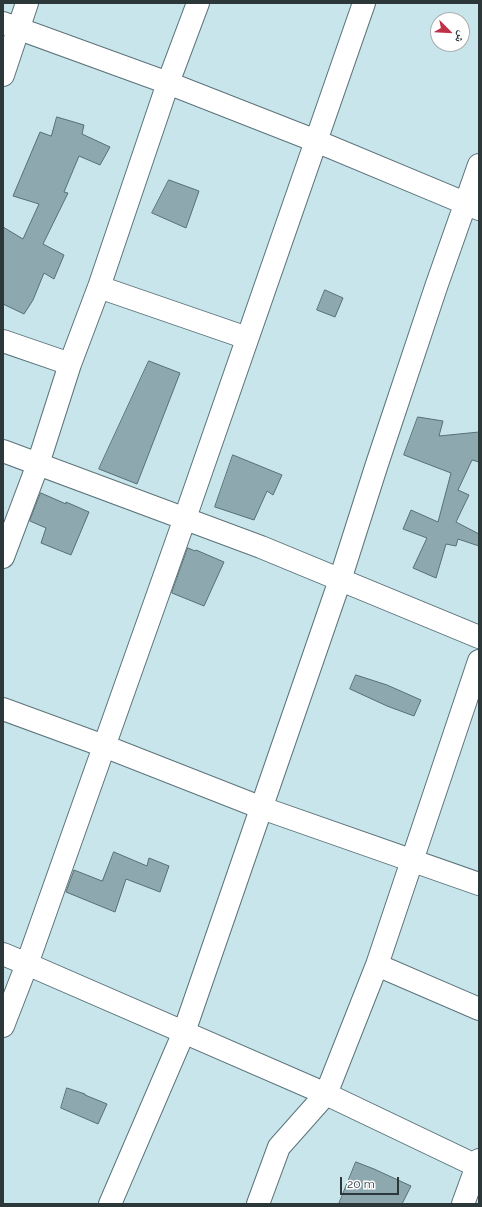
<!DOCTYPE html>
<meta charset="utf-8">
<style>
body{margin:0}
#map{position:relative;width:482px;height:1207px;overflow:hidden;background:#c9e5ec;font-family:Raleway,"Noto Naskh Arabic",sans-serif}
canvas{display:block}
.frame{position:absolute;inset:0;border:4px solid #2c373a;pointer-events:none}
.north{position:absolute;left:430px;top:12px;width:40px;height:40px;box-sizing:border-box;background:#fff;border:1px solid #abafb0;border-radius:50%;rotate:114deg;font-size:11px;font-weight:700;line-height:16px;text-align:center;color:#2c373a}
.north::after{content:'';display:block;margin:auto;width:14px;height:18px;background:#c13148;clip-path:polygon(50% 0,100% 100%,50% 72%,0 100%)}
.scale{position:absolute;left:340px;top:1177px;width:59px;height:18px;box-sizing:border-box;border:2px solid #2c373a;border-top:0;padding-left:5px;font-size:12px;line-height:14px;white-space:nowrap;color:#2c373a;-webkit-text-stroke:3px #fff;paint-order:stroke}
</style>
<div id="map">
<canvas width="482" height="1207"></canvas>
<div class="frame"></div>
<div class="north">ش</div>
<div class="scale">20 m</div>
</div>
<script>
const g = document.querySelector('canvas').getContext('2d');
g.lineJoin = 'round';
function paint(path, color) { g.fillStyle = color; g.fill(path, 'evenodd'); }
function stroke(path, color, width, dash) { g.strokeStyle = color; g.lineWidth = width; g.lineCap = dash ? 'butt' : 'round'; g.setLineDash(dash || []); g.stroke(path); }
const building = new Path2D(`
 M 57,117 L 84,125 L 82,134 L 110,147 L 100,165 L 79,156 L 64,192 L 68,193 L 43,244 L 64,255 L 54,279 L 44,273 L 33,300 L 24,314 L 3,304 L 3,227 L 23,239 L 39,204 L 13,196 L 40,132 L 51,136 Z
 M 169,180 L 199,191 L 186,228 L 152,213 Z
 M 325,290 L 343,298 L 335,317 L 317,310 Z
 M 149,361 L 180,373 L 137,484 L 99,469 Z
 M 418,417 L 443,421 L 439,436 L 479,432 L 479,462 L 472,460 L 458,490 L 469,495 L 456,522 L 479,534 L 479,546 L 458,539 L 456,546 L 446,544 L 436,578 L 413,568 L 427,538 L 403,529 L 411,510 L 438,522 L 451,473 L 404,455 Z
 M 233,455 L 282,475 L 273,495 L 267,491 L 254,520 L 215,507 Z
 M 41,493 L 66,504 L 66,502 L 89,512 L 71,555 L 41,543 L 46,528 L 30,521 Z
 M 188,548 L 195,551 L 196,550 L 224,562 L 204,606 L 172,593 Z
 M 356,675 L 387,685 L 421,700 L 414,716 L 387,706 L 350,689 Z
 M 114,852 L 147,866 L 149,858 L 169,866 L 160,892 L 126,879 L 115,912 L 66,892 L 74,870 L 102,881 Z
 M 67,1088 L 85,1094 L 85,1095 L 107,1104 L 98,1124 L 61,1108 Z
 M 356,1162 L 374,1169 L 411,1186 L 402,1204 L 339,1204 Z`);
paint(building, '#8ea8af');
stroke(building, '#576f75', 1);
const minor = new Path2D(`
 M 3,23 L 168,83 L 316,141 L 479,209
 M 3,75 L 27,3
 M 99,287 L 247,338
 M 3,341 L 70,364
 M 3,451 L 261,547 L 479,637
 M 3,557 L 38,464 L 70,364 L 99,287 L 168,83 L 198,3
 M 3,709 L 104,746 L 262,808 L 479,884
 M 3,954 L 27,964 L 326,1094 L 479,1167
 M 377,965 L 479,1009
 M 3,1026 L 27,964 L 185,518 L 364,3
 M 110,1204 L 184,1032 L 340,580 L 377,464 L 436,287 L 479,165
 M 258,1204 L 279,1147 L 326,1094 L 377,965 L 479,661
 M 463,1204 L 479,1160`);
stroke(minor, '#5b737a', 24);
stroke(minor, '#fff', 22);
</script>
